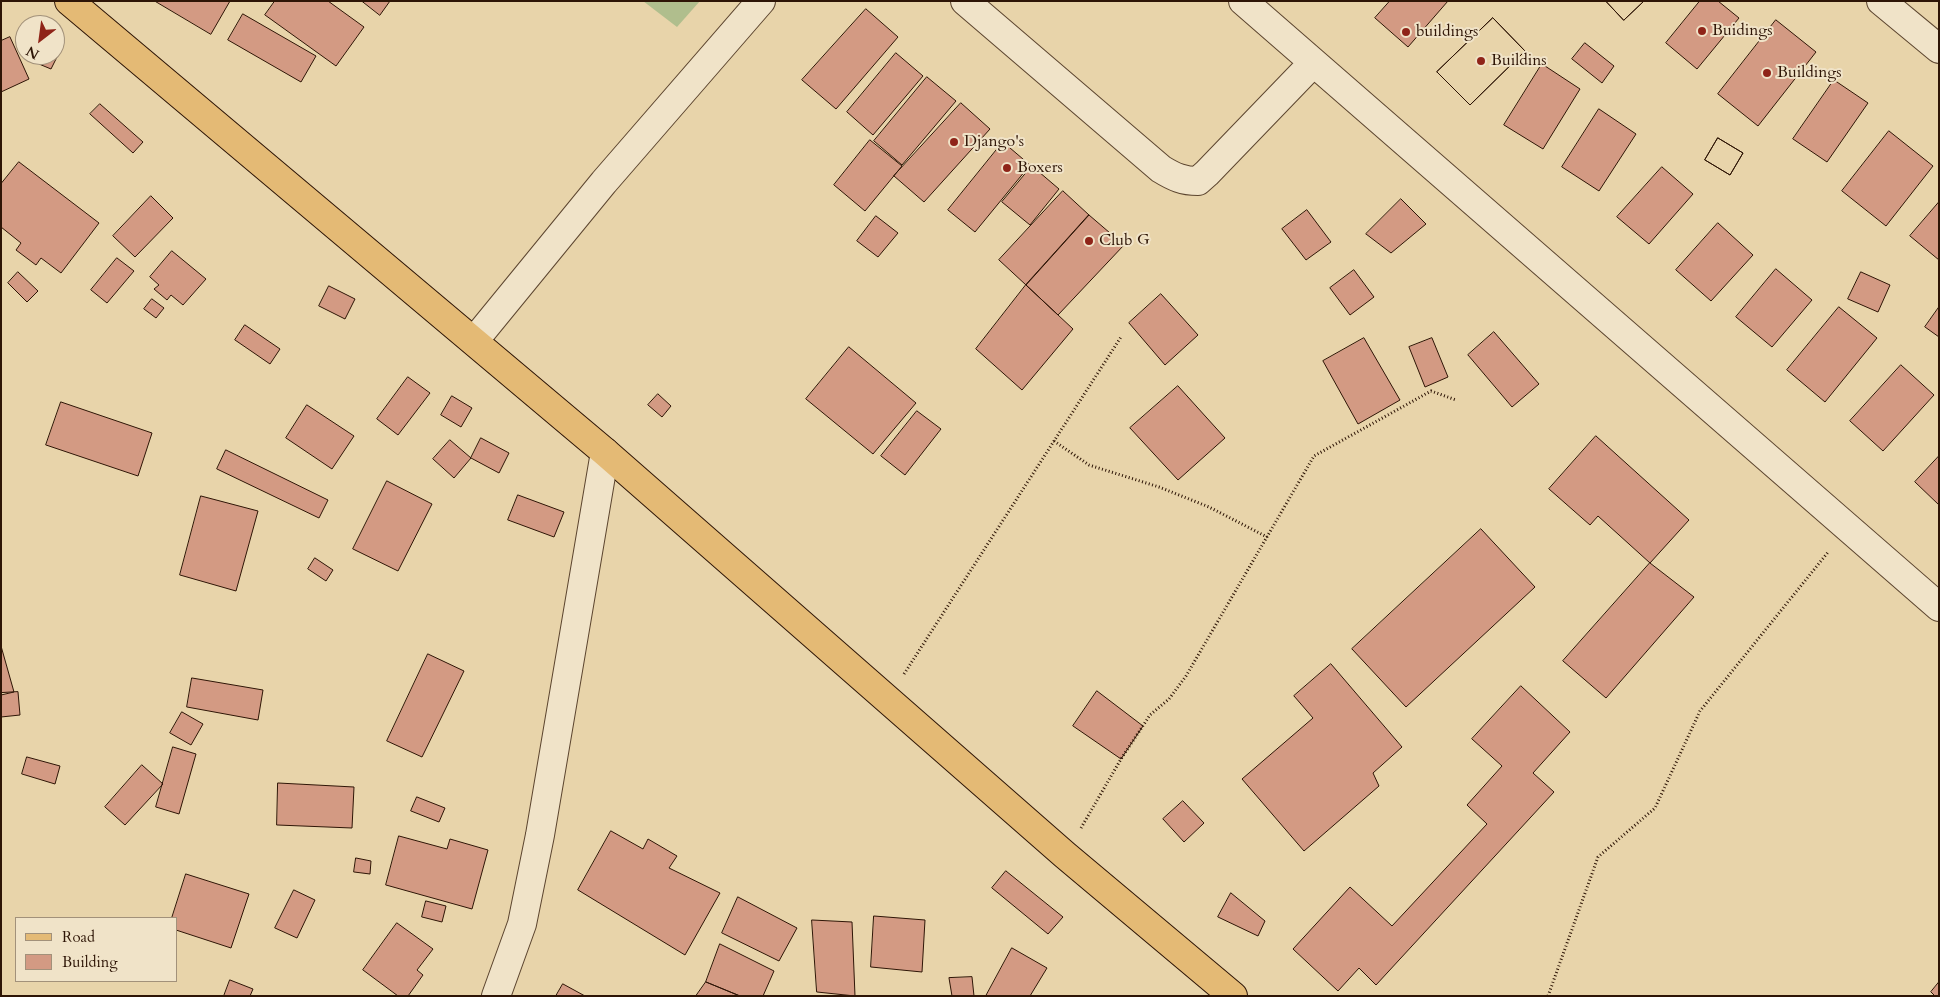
<!DOCTYPE html>
<style>
body{margin:0}
#map{position:relative;width:1940px;height:997px;overflow:hidden;background:#e8d4aa;font-family:Cardo,serif}
canvas{display:block}
.frame{position:absolute;inset:0;border:2px solid #2e1506;pointer-events:none}
.legend{position:absolute;left:15px;top:917px;width:162px;height:65px;box-sizing:border-box;background:#f0e3c8;border:1px solid #a2917a;margin:0;padding:6px 9px;list-style:none;font-size:15px;color:#2e1506}
.legend li{display:flex;align-items:center;gap:10px;height:25px}
.legend b{width:25px;border:1px solid #a2917a}
.north{position:absolute;left:15px;top:15px;width:50px;height:50px;box-sizing:border-box;background:#f0e3c8;border:1px solid #a2917a;border-radius:50%;rotate:210deg;font-size:14px;font-weight:700;line-height:20px;text-align:center;color:#2e1506}
.north::after{content:'';display:block;margin:auto;width:18px;height:22px;background:#8f2418;clip-path:polygon(50% 0,100% 100%,50% 72%,0 100%)}
</style>
<div id="map">
<canvas width="1940" height="997"></canvas>
<div class="frame"></div>
<ul class="legend">
<li><b style="height:6px;background:#e4ba75"></b>Road</li>
<li><b style="height:14px;background:#d39a83"></b>Building</li>
</ul>
<div class="north">N</div>
</div>
<script>
const g = document.querySelector('canvas').getContext('2d');
g.lineJoin = 'round';
function paint(path, color) { g.fillStyle = color; g.fill(path, 'evenodd'); }
function stroke(path, color, width, dash) { g.strokeStyle = color; g.lineWidth = width; g.lineCap = dash ? 'butt' : 'round'; g.setLineDash(dash || []); g.stroke(path); }
function drawText(font, color, halo, rows, align = 'center') {
  g.font = font + ' Cardo,serif'; g.lineWidth = 4; g.setLineDash([]); g.textBaseline = 'middle'; g.strokeStyle = halo; g.fillStyle = color; for (const [text, x, y, turn = 0] of rows) {
    g.save(); g.translate(x, y); g.rotate((+turn || 0) * Math.PI / 180); g.textAlign = isNaN(turn) ? turn : align; if (halo) g.strokeText(text, 0, 0); g.fillText(text, 0, 0); g.restore();
  }
}
paint(new Path2D(`
 M 643,1 L 700,1 L 677,27 Z`), '#b0be8d');
const building = new Path2D(`
 M 155,1 L 230,1 L 211,34 Z
 M 275,1 L 328,1 L 364,27 L 336,66 L 265,15 Z
 M 362,1 L 390,1 L 380,15 Z
 M 1390,1 L 1448,1 L 1408,47 L 1375,18 Z
 M 1606,1 L 1644,1 L 1624,20 Z
 M 1606,1 L 1644,1 L 1624,20 Z
 M 1700,1 L 1718,1 L 1739,18 L 1697,69 L 1666,43 Z
 M 866,9 L 898,37 L 836,109 L 802,80 Z
 M 243,14 L 316,56 L 301,82 L 228,40 Z
 M 1493,18 L 1525,51 L 1470,105 L 1437,72 Z
 M 1493,18 L 1525,51 L 1470,105 L 1437,72 Z
 M 1776,20 L 1816,52 L 1758,126 L 1718,94 Z
 M 10,37 L 29,79 L 1,92 L 1,41 Z
 M 1585,43 L 1614,66 L 1602,83 L 1572,59 Z
 M 55,53 L 58,55 L 51,69 L 39,64 L 43,55 L 55,55 Z
 M 896,53 L 923,76 L 873,135 L 847,112 Z
 M 1542,64 L 1580,89 L 1543,149 L 1504,125 Z
 M 927,77 L 956,101 L 902,165 L 874,141 Z
 M 1834,80 L 1868,103 L 1827,162 L 1793,139 Z
 M 961,103 L 990,129 L 924,202 L 894,176 Z
 M 100,104 L 143,142 L 133,153 L 90,114 Z
 M 1599,109 L 1636,134 L 1599,191 L 1562,167 Z
 M 1889,131 L 1933,166 L 1886,226 L 1842,191 Z
 M 1718,138 L 1743,153 L 1730,175 L 1705,160 Z
 M 1718,138 L 1743,153 L 1730,175 L 1705,160 Z
 M 870,140 L 902,166 L 865,211 L 834,185 Z
 M 1003,142 L 1030,165 L 975,232 L 948,210 Z
 M 19,162 L 99,223 L 61,273 L 41,258 L 36,265 L 16,250 L 21,243 L 1,227 L 1,184 Z
 M 1032,166 L 1059,189 L 1030,225 L 1002,202 Z
 M 1662,167 L 1693,194 L 1649,244 L 1617,217 Z
 M 1063,191 L 1089,215 L 1026,285 L 999,260 Z
 M 151,196 L 173,218 L 135,257 L 113,236 Z
 M 1401,199 L 1426,224 L 1391,253 L 1366,234 Z
 M 1939,202 L 1939,260 L 1910,236 Z
 M 1307,210 L 1331,242 L 1306,260 L 1282,229 Z
 M 1089,215 L 1124,245 L 1058,315 L 1026,285 Z
 M 876,216 L 898,233 L 878,257 L 857,241 Z
 M 1718,223 L 1753,255 L 1711,301 L 1676,270 Z
 M 172,251 L 206,279 L 183,305 L 171,295 L 167,300 L 154,289 L 159,285 L 150,277 Z
 M 117,258 L 134,271 L 107,303 L 91,290 Z
 M 1776,269 L 1812,300 L 1772,347 L 1736,317 Z
 M 1354,270 L 1374,297 L 1350,315 L 1330,288 Z
 M 18,272 L 38,291 L 27,302 L 8,283 Z
 M 1861,272 L 1890,285 L 1878,312 L 1848,299 Z
 M 1026,285 L 1073,329 L 1022,390 L 976,349 Z
 M 329,286 L 355,299 L 345,319 L 319,306 Z
 M 1161,294 L 1198,335 L 1165,365 L 1129,323 Z
 M 152,299 L 164,308 L 156,318 L 144,309 Z
 M 1839,307 L 1877,338 L 1825,402 L 1787,370 Z
 M 1939,307 L 1939,337 L 1925,327 Z
 M 245,325 L 280,349 L 270,364 L 235,340 Z
 M 1494,332 L 1539,384 L 1512,407 L 1468,355 Z
 M 1364,338 L 1400,400 L 1358,424 L 1323,361 Z
 M 1432,338 L 1448,377 L 1425,387 L 1409,347 Z
 M 849,347 L 916,403 L 873,454 L 806,399 Z
 M 1901,365 L 1934,395 L 1883,451 L 1850,421 Z
 M 408,377 L 430,393 L 398,435 L 377,419 Z
 M 1178,386 L 1225,438 L 1178,480 L 1130,428 Z
 M 658,394 L 671,406 L 662,417 L 648,405 Z
 M 452,396 L 472,408 L 461,427 L 441,415 Z
 M 61,402 L 152,433 L 138,476 L 46,445 Z
 M 307,405 L 354,436 L 332,469 L 286,438 Z
 M 917,411 L 941,429 L 905,475 L 881,456 Z
 M 1596,436 L 1689,520 L 1650,563 L 1598,516 L 1590,525 L 1549,489 Z
 M 481,438 L 509,453 L 499,473 L 471,458 Z
 M 450,440 L 471,458 L 454,478 L 433,459 Z
 M 226,450 L 328,500 L 319,518 L 217,469 Z
 M 1939,456 L 1939,505 L 1915,482 Z
 M 387,481 L 432,504 L 398,571 L 353,549 Z
 M 518,495 L 564,512 L 554,537 L 508,520 Z
 M 201,496 L 258,511 L 236,591 L 180,575 Z
 M 1481,529 L 1535,587 L 1406,707 L 1352,649 Z
 M 315,558 L 333,570 L 326,581 L 308,569 Z
 M 1650,563 L 1694,597 L 1606,698 L 1563,661 Z
 M 1,646 L 14,692 L 1,695 Z
 M 428,654 L 464,671 L 422,757 L 387,741 Z
 M 1331,664 L 1402,747 L 1373,773 L 1379,786 L 1304,851 L 1242,779 L 1313,718 L 1294,696 Z
 M 192,678 L 263,690 L 258,720 L 187,707 Z
 M 1521,686 L 1570,732 L 1533,773 L 1554,792 L 1376,985 L 1359,968 L 1338,991 L 1293,949 L 1350,887 L 1392,926 L 1487,824 L 1467,805 L 1502,766 L 1472,739 Z
 M 1097,691 L 1143,726 L 1121,759 L 1073,726 Z
 M 18,692 L 20,715 L 1,717 L 1,693 Z
 M 182,712 L 203,724 L 191,745 L 170,733 Z
 M 173,747 L 196,754 L 179,814 L 156,807 Z
 M 27,757 L 60,766 L 55,784 L 22,774 Z
 M 142,765 L 163,784 L 125,825 L 105,807 Z
 M 278,783 L 354,787 L 352,828 L 277,825 Z
 M 417,797 L 445,808 L 439,822 L 411,811 Z
 M 1183,801 L 1204,823 L 1184,842 L 1163,819 Z
 M 611,831 L 643,849 L 648,839 L 677,856 L 669,868 L 720,893 L 685,955 L 578,890 Z
 M 399,836 L 447,849 L 450,839 L 488,850 L 472,909 L 386,885 Z
 M 356,858 L 371,861 L 370,874 L 354,872 Z
 M 1006,871 L 1063,917 L 1048,934 L 992,888 Z
 M 186,874 L 249,894 L 231,948 L 176,930 L 176,918 L 172,918 Z
 M 294,890 L 315,900 L 297,938 L 275,928 Z
 M 1231,893 L 1265,921 L 1258,936 L 1218,917 Z
 M 738,897 L 797,928 L 779,961 L 722,933 Z
 M 426,901 L 446,906 L 442,922 L 422,917 Z
 M 874,916 L 925,920 L 922,972 L 871,967 Z
 M 812,920 L 852,922 L 855,996 L 817,992 Z
 M 397,923 L 433,949 L 417,970 L 423,975 L 408,996 L 398,996 L 363,970 Z
 M 720,944 L 774,971 L 763,996 L 740,996 L 706,982 Z
 M 1012,948 L 1047,968 L 1030,996 L 986,996 Z
 M 972,977 L 974,996 L 952,996 L 949,978 Z
 M 230,980 L 253,989 L 250,996 L 224,996 Z
 M 706,982 L 740,996 L 696,996 Z
 M 1939,982 L 1939,996 L 1935,996 L 1931,992 Z
 M 563,984 L 585,996 L 556,996 Z`);
paint(building, '#d39a83');
stroke(building, '#2e1506', 1);
const minor = new Path2D(`
 M 965,1 L 1161,169 C 1174,177 1183,181 1198,181 L 1207,173 L 1313,63
 M 1243,1 L 1939,607
 M 1881,1 L 1939,49
 M 474,341 L 604,182 L 761,1
 M 496,996 L 522,924 L 540,835 L 605,452`);
const major = new Path2D(`
 M 69,1 L 605,452 L 1065,855 L 1233,996`);
stroke(minor, '#5c452f', 30);
stroke(major, '#2e1506', 30);
stroke(new Path2D(`
 M 1054,441 L 1089,465 L 1159,487 L 1209,507 L 1267,537
 M 904,674 L 1121,337
 M 1081,828 L 1121,759 L 1150,715 L 1169,699 L 1186,676 L 1314,456 L 1431,391 L 1456,400
 M 1548,996 L 1598,857 L 1655,808 L 1700,711 L 1829,551`), '#2e1506', 3, [1, 2.5]);
stroke(minor, '#f0e3c8', 28);
stroke(major, '#e4ba75', 28);
for (const [x, y, r, color] of [
 [1702,31,5,"#8f2418"],
 [1406,32,5,"#8f2418"],
 [1481,61,5,"#8f2418"],
 [1767,73,5,"#8f2418"],
 [954,142,5,"#8f2418"],
 [1007,168,5,"#8f2418"],
 [1089,241,5,"#8f2418"]
]) { const dot = new Path2D(); dot.arc(x, y, r, 0, 2 * Math.PI); g.fillStyle = color; g.fill(dot); stroke(dot, '#f0e3c8', 2); }
drawText('16px', '#2e1506', '#f0e3c8', [
 ["Buidings",1712,31],
 ["buildings",1416,32],
 ["Buildins",1491,61],
 ["Buildings",1777,73],
 ["Django's",964,142],
 ["Boxers",1017,168],
 ["Club G",1099,241]
], 'left');
</script>
